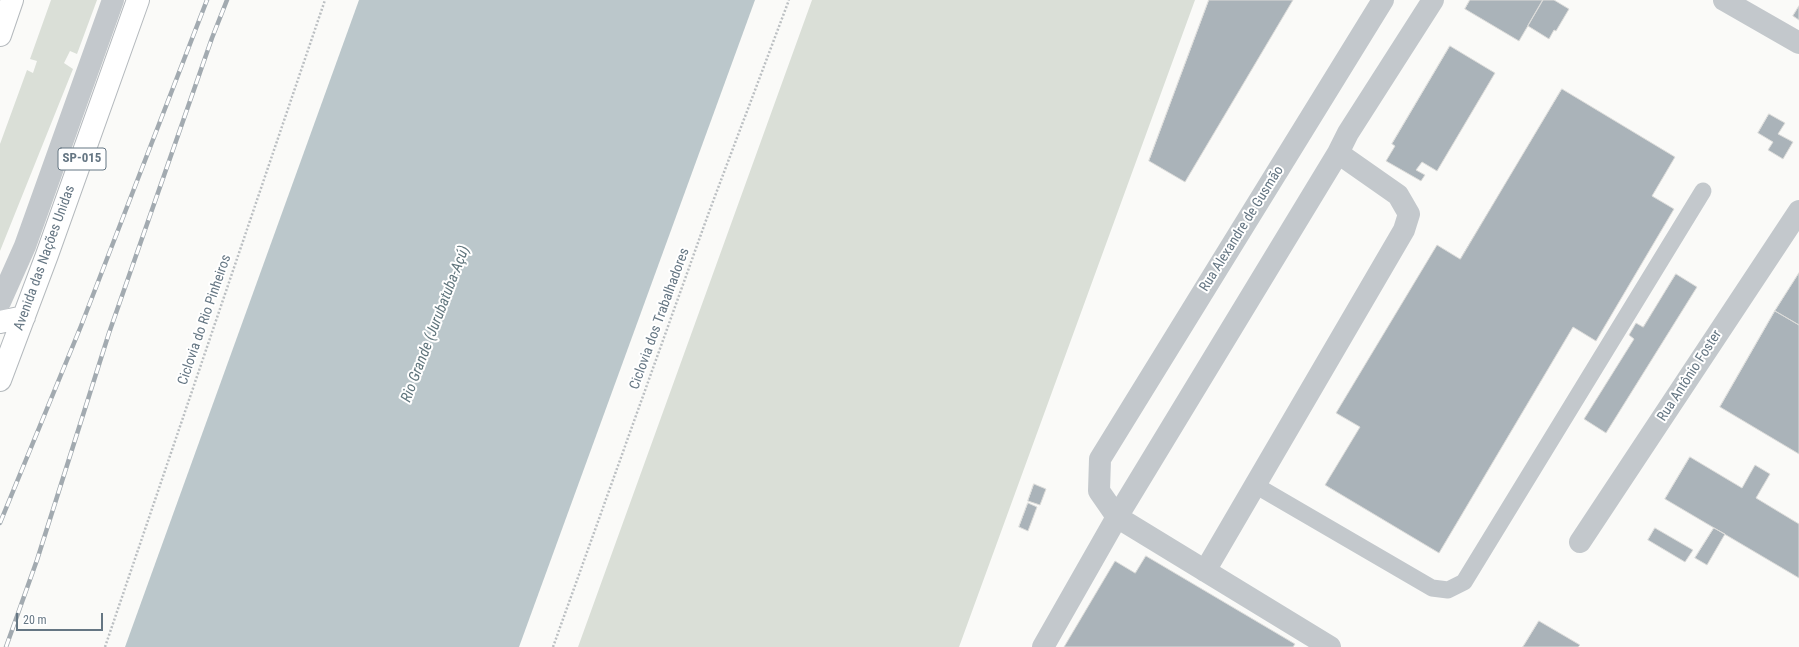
<!DOCTYPE html>
<meta charset="utf-8">
<style>
body{margin:0}
#map{position:relative;width:1799px;height:647px;overflow:hidden;background:#fafaf8;font-family:"Roboto Condensed",sans-serif}
canvas{display:block}
.scale{position:absolute;left:16px;top:613px;width:87px;height:18px;box-sizing:border-box;border:2px solid #657683;border-top:0;padding-left:5px;font-size:12px;line-height:14px;white-space:nowrap;color:#657683;-webkit-text-stroke:3px #fff;paint-order:stroke}
</style>
<div id="map">
<canvas width="1799" height="647"></canvas>
<div class="scale">20 m</div>
</div>
<script>
const g = document.querySelector('canvas').getContext('2d');
g.lineJoin = 'round';
function paint(path, color) { g.fillStyle = color; g.fill(path, 'evenodd'); }
function stroke(path, color, width, dash) { g.strokeStyle = color; g.lineWidth = width; g.lineCap = dash ? 'butt' : 'round'; g.setLineDash(dash || []); g.stroke(path); }
function drawText(font, color, halo, rows, align = 'center') {
  g.font = font + ' "Roboto Condensed",sans-serif'; g.lineWidth = 4; g.setLineDash([]); g.textBaseline = 'middle'; g.strokeStyle = halo; g.fillStyle = color; for (const [text, x, y, turn = 0] of rows) {
    g.save(); g.translate(x, y); g.rotate((+turn || 0) * Math.PI / 180); g.textAlign = isNaN(turn) ? turn : align; if (halo) g.strokeText(text, 0, 0); g.fillText(text, 0, 0); g.restore();
  }
}
paint(new Path2D(`
 M 51,0 L 97,0 L 77,54 L 70,51 L 64,63 L 73,69 L 0,251 L 0,144 L 27,70 L 33,73 L 37,61 L 30,59 Z
 M 812,0 L 1195,0 L 959,647 L 578,647 Z`), '#dadfd7');
paint(new Path2D(`
 M 359,0 L 755,0 L 519,647 L 125,647 Z`), '#bbc7cb');
const building = new Path2D(`
 M 1209,0 L 1293,0 L 1185,182 L 1149,161 Z
 M 1470,0 L 1543,0 L 1519,41 L 1465,9 Z
 M 1543,0 L 1554,0 L 1569,9 L 1556,31 L 1554,30 L 1549,39 L 1528,26 Z
 M 1799,6 L 1799,20 L 1793,16 Z
 M 1450,46 L 1495,73 L 1437,171 L 1422,162 L 1416,170 L 1425,175 L 1421,181 L 1386,161 L 1395,146 L 1392,144 Z
 M 1562,89 L 1675,157 L 1652,196 L 1674,209 L 1596,341 L 1573,327 L 1439,553 L 1325,485 L 1360,427 L 1336,413 L 1437,245 L 1460,259 Z
 M 1769,114 L 1785,123 L 1778,134 L 1793,142 L 1783,159 L 1768,150 L 1773,142 L 1758,133 Z
 M 1799,273 L 1799,325 L 1775,311 Z
 M 1676,274 L 1697,287 L 1606,433 L 1584,419 L 1634,339 L 1629,335 L 1636,323 L 1643,327 Z
 M 1775,311 L 1799,325 L 1799,454 L 1720,407 Z
 M 1690,457 L 1742,488 L 1755,465 L 1770,474 L 1756,498 L 1799,524 L 1799,578 L 1665,499 Z
 M 1034,484 L 1046,489 L 1040,505 L 1028,501 Z
 M 1028,503 L 1037,507 L 1028,531 L 1019,527 Z
 M 1655,528 L 1693,550 L 1685,562 L 1648,540 Z
 M 1714,528 L 1725,534 L 1707,565 L 1695,558 Z
 M 1146,556 L 1295,644 L 1293,647 L 1064,647 L 1115,561 L 1135,573 Z
 M 1539,621 L 1580,645 L 1578,647 L 1523,647 Z`);
paint(building, '#aab3b9');
stroke(building, '#dcdcda', 1);
const trunk = new Path2D(`
 M 0,35 L 12,0
 M 0,322 L 24,317
 M 0,380 L 47,255 L 138,0`);
stroke(trunk, '#b4b9bd', 24);
stroke(new Path2D(`
 M 105,647 L 325,0
 M 553,647 L 709,212 L 789,0`), '#bbbfc2', 2.5, [2, 2]);
stroke(new Path2D(`
 M 1255,485 L 1432,588 L 1448,590 L 1464,582 L 1703,191`), '#c3c8cc', 17);
stroke(new Path2D(`
 M 1724,0 L 1799,43
 M 0,302 L 25,246 L 113,0
 M 1580,542 L 1799,211
 M 1205,571 L 1404,230 L 1409,214 L 1398,195 L 1338,153 L 1348,133 L 1433,0
 M 1043,647 L 1117,517 L 1338,153
 M 1330,647 L 1117,517 L 1099,491 L 1100,459 L 1383,0`), '#c3c8cc', 22);
stroke(trunk, '#fff', 22);
const rail = new Path2D(`
 M 0,523 L 81,326 L 207,0
 M 6,647 L 37,560 L 109,333 L 212,38 L 227,0`);
stroke(rail, '#a2aab0', 4.5);
stroke(rail, '#fff', 3, [9]);
for (const [x, y, w] of [
 [82,159,48]
]) { const box = new Path2D(); box.roundRect(x - w / 2, y - 11, w, 22, 3); g.fillStyle = '#fff'; g.fill(box); stroke(box, '#657683', 1); }
drawText('bold 13px', '#657683', null, [
 ["SP-015",82,159]
]);
drawText('14px', '#657683', '#fff', [
 ["Rua Alexandre de Gusmão",1242,229,-58],
 ["Avenida das Nações Unidas",45,258,-70],
 ["Ciclovia dos Trabalhadores",660,319,-70],
 ["Ciclovia do Rio Pinheiros",205,320,-71],
 ["Rua Antônio Foster",1690,376,-57]
]);
drawText('italic 15px', '#60757c', '#fff', [
 ["Rio Grande (Jurubatuba-Açú)",436,324,-69]
]);
</script>
